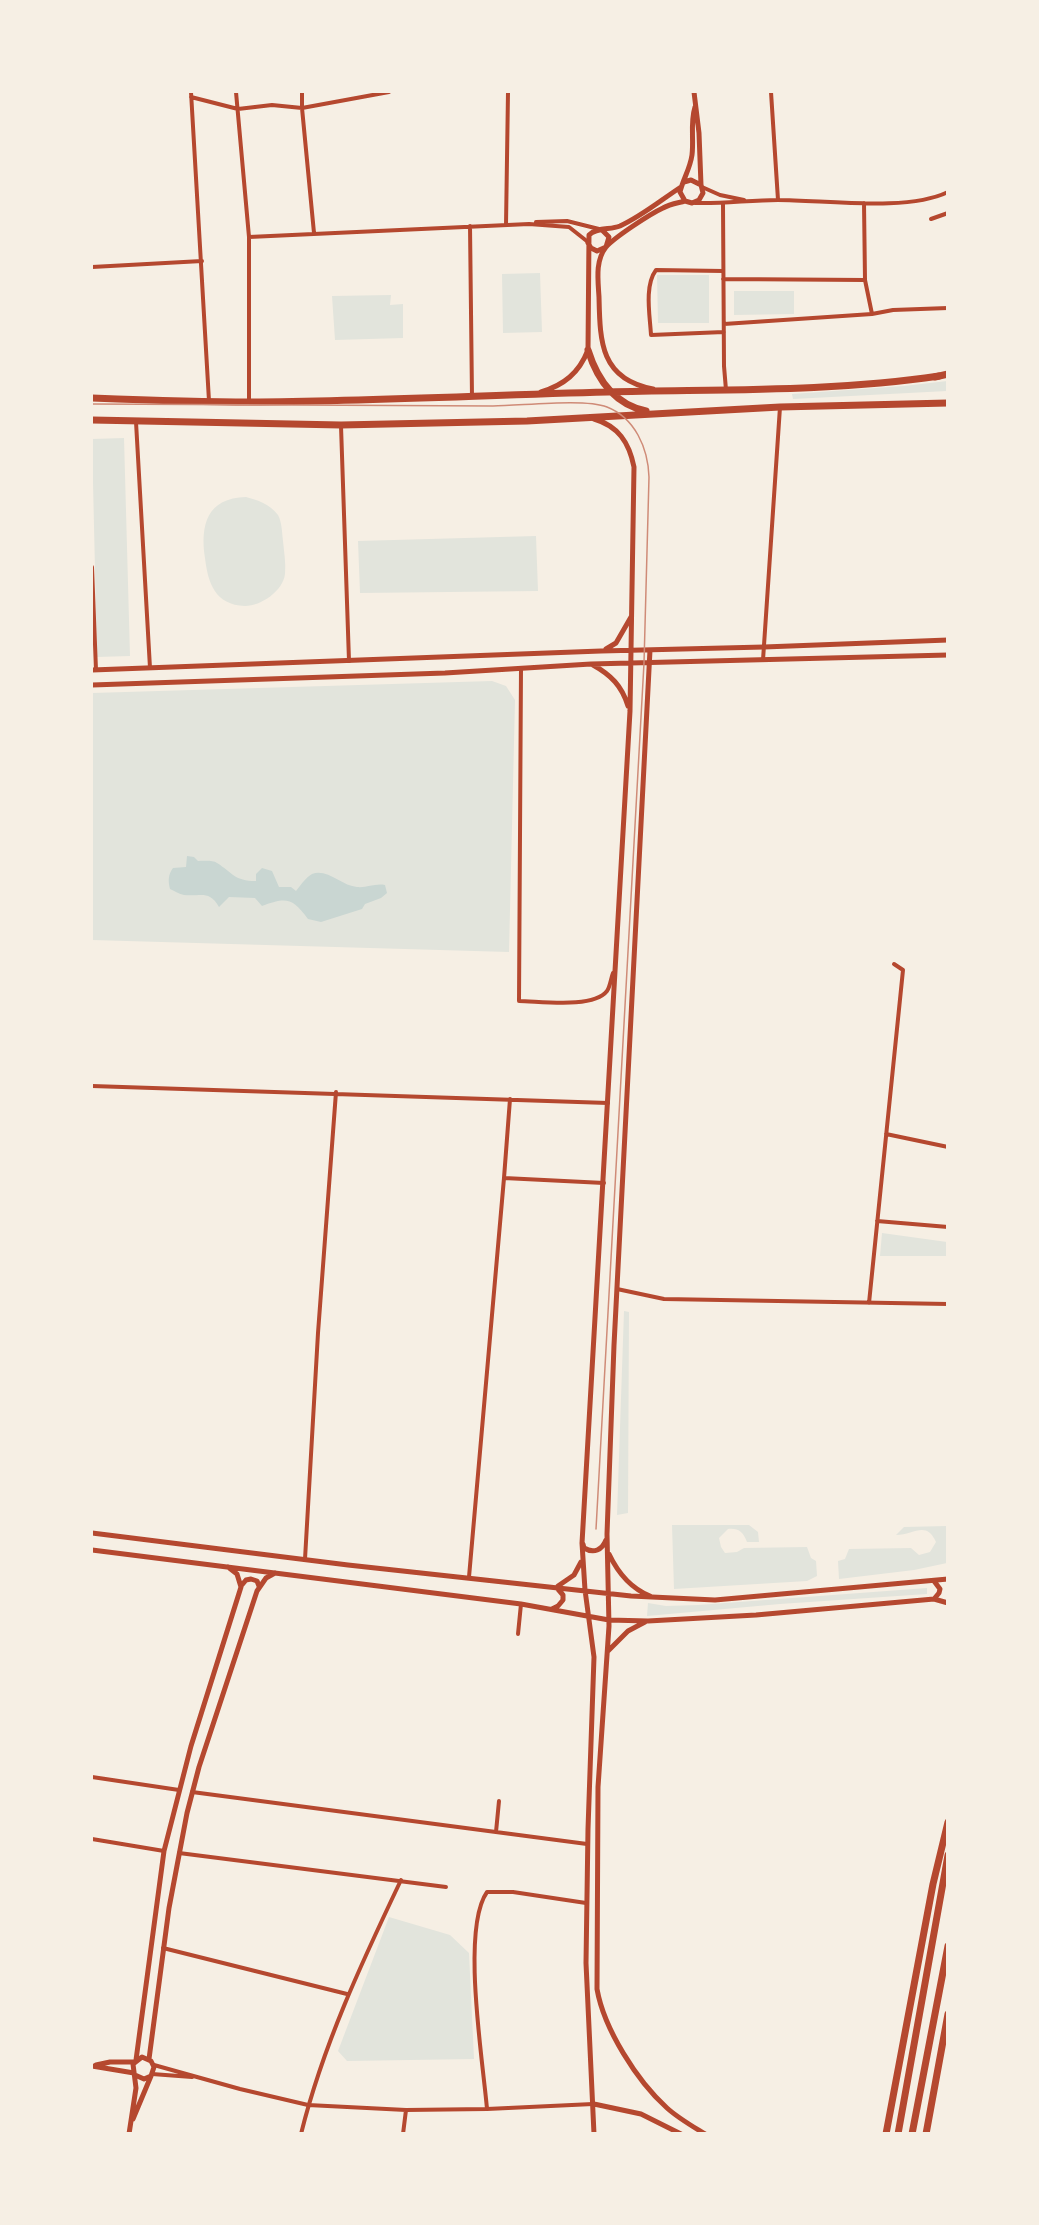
<!DOCTYPE html>
<style>
body{margin:0}
#map{position:relative;width:1039px;height:2225px;overflow:hidden;background:#f6efe4;font-family:"PT Sans Narrow",sans-serif}
canvas{display:block}
.frame{position:absolute;inset:0;border:93px solid #f6efe4;pointer-events:none}
</style>
<div id="map">
<canvas width="1039" height="2225"></canvas>
<div class="frame"></div>
</div>
<script>
const g = document.querySelector('canvas').getContext('2d');
g.lineJoin = 'round';
function paint(path, color) { g.fillStyle = color; g.fill(path, 'evenodd'); }
function stroke(path, color, width, dash) { g.strokeStyle = color; g.lineWidth = width; g.lineCap = dash ? 'butt' : 'round'; g.setLineDash(dash || []); g.stroke(path); }
paint(new Path2D(`
 M 540,273 L 542,332 L 503,333 L 502,274 Z
 M 657,275 L 709,275 L 709,323 L 658,323 Z
 M 734,291 L 794,291 L 794,314 L 734,315 Z
 M 391,295 L 390,305 L 403,304 L 403,338 L 335,340 L 332,296 Z
 M 947,381 L 947,391 L 793,399 L 792,394 L 904,386 Z
 M 124,438 L 130,656 L 97,657 L 92,439 Z
 M 246,497 C 257,500 270,504 278,515 C 282,522 282,533 283,541 C 284,552 286,563 285,574 C 283,591 261,606 245,606 C 215,605 208,583 205,558 C 200,525 207,498 246,497 Z
 M 536,536 L 538,591 L 360,593 L 358,541 Z
 M 492,681 L 506,686 L 515,700 L 509,952 L 92,940 L 92,693 Z
 M 882,1233 L 947,1242 L 947,1256 L 880,1256 Z
 M 624,1311 L 629,1312 L 628,1513 L 617,1515 Z
 M 672,1525 L 749,1525 L 758,1532 L 759,1542 L 747,1542 C 743,1532 739,1528 728,1529 L 719,1538 L 721,1547 L 725,1553 L 737,1552 L 744,1548 L 807,1547 L 811,1558 L 816,1561 L 817,1576 L 807,1581 L 674,1589 Z
 M 947,1526 L 947,1563 L 914,1570 L 839,1579 L 838,1561 L 845,1559 L 849,1549 L 911,1548 L 919,1555 L 930,1552 L 936,1542 C 926,1520 914,1535 896,1535 L 904,1527 Z
 M 927,1588 L 927,1594 L 780,1604 L 647,1616 L 648,1603 L 666,1606 L 698,1605 Z
 M 389,1917 L 450,1935 L 469,1953 L 474,2059 L 347,2061 L 338,2051 Z`), '#e2e4dc');
paint(new Path2D(`
 M 187,856 L 194,857 L 198,861 C 204,861 213,860 217,863 C 233,873 234,881 256,881 L 256,874 L 262,868 L 272,871 L 279,887 L 291,887 L 296,891 C 300,886 306,877 312,874 C 327,868 342,886 357,887 C 367,888 375,883 385,885 L 387,893 L 381,898 L 365,904 L 362,909 L 321,922 L 308,919 C 292,898 287,897 262,906 L 255,898 L 229,897 L 219,907 C 209,889 200,897 184,895 C 179,894 175,891 170,889 C 168,881 168,875 173,868 L 186,867 Z`), '#c9d6d2');
stroke(new Path2D(`
 M 191,92 L 209,401
 M 236,92 L 249,237 L 249,401
 M 302,92 L 302,108 L 314,233
 M 771,92 L 778,200
 M 191,97 L 238,109 L 272,105 L 302,108 L 389,92
 M 702,187 L 720,195 L 744,200
 M 695,203 C 723,204 750,200 778,200 C 825,200 907,212 948,192
 M 723,204 L 724,366 L 726,390
 M 931,219 L 948,213
 M 536,222 L 567,221 L 599,229
 M 506,225 L 508,92
 M 470,226 L 472,397
 M 249,237 L 529,224 L 569,227 L 588,242
 M 92,267 L 202,261
 M 723,271 L 656,270 C 644,286 650,316 651,335 L 724,332
 M 723,279 L 865,280 L 864,203
 M 865,280 L 872,314
 M 724,324 L 872,314 L 893,310 L 948,308
 M 136,422 L 150,668
 M 341,426 L 349,661
 M 92,567 L 96,670
 M 763,660 L 780,407
 M 521,668 L 519,1001 C 539,1001 593,1009 607,991 C 610,987 611,978 613,973
 M 92,1086 L 608,1103
 M 886,1134 L 948,1147
 M 504,1178 L 510,1099
 M 877,1221 L 948,1227
 M 617,1289 L 664,1299 L 948,1304
 M 869,1303 L 903,970 L 894,964
 M 305,1559 L 318,1333 L 336,1092
 M 469,1577 L 504,1178 L 604,1183
 M 518,1634 L 521,1604
 M 92,1777 L 179,1790
 M 192,1792 L 587,1844
 M 496,1832 L 499,1801
 M 92,1839 L 164,1851
 M 179,1853 L 446,1887
 M 163,1948 L 347,1994
 M 154,2065 L 240,2089 L 308,2105 L 406,2110 L 487,2109 L 593,2104
 M 152,2074 L 192,2077
 M 487,2109 C 483,2061 461,1929 487,1892 L 513,1892 L 586,1903
 M 301,2134 C 323,2045 362,1962 401,1880
 M 403,2134 L 406,2110`), '#b5482f', 4);
stroke(new Path2D(`
 M 694,92 L 699,133 L 701,185 L 703,193 L 699,200 L 692,203 L 685,201 L 680,192 C 683,179 690,169 692,155 C 694,139 690,123 695,107
 M 684,182 L 691,180 L 701,185
 M 588,243 L 591,248 L 597,251 L 606,247 L 609,237 L 602,230
 M 653,389 C 600,379 600,341 599,297 C 598,280 595,261 606,247 C 615,237 650,214 663,208 C 670,204 678,203 685,201
 M 541,392 C 564,385 579,373 588,350 L 589,235 C 597,227 610,230 620,226 C 642,216 661,200 681,187
 M 594,419 C 618,426 629,442 634,467 L 630,711 L 582,1543 L 585,1590 L 594,1657 L 588,1829 L 586,1963 L 594,2134
 M 606,649 L 616,643 L 631,617
 M 650,650 L 614,1345 L 607,1534 L 609,1626 L 598,1787 L 597,1989 C 604,2029 637,2081 667,2108 C 678,2118 692,2126 705,2134
 M 593,665 C 611,675 622,686 628,706
 M 92,670 L 601,651 L 764,647 L 948,640
 M 92,685 L 445,673 L 591,664 L 948,655
 M 92,1533 L 348,1565 L 631,1596 L 715,1600 L 948,1579
 M 583,1544 L 584,1548 C 594,1554 602,1550 606,1540
 M 92,1550 L 521,1604 L 609,1620 L 648,1621 L 756,1615 L 934,1599 L 948,1603
 M 609,1554 C 618,1573 630,1588 650,1596
 M 934,1581 L 940,1589 L 939,1593 L 934,1599
 M 241,1586 L 246,1580 L 251,1579 L 257,1581 L 259,1586
 M 558,1586 L 574,1575 L 581,1562
 M 552,1609 L 558,1606 L 563,1600 L 563,1595 L 557,1588
 M 608,1651 L 628,1631 L 645,1622
 M 149,2059 L 169,1908 L 187,1813 L 199,1767 L 257,1591 L 266,1578 L 275,1573
 M 136,2060 L 164,1851 L 191,1746 L 241,1587 L 237,1574 L 228,1567
 M 96,2065 L 110,2062 L 135,2062
 M 92,2066 L 134,2073
 M 594,2104 L 641,2114 L 681,2134
 M 133,2119 L 151,2076
 M 129,2134 L 136,2088 L 133,2064 L 142,2057 L 151,2061 L 154,2067 L 151,2076 L 144,2079 L 135,2075`), '#b5482f', 5);
stroke(new Path2D(`
 M 588,350 C 597,379 613,404 646,411
 M 92,398 C 144,400 197,402 250,402 C 370,401 489,395 608,392 C 719,389 830,392 939,376
 M 92,420 L 341,425 L 527,421 L 780,407 L 948,403`), '#b5482f', 7);
stroke(new Path2D(`
 M 935,377 L 948,374
 M 886,2134 L 933,1884 L 948,1822
 M 898,2134 L 948,1855
 M 912,2134 L 948,1946
 M 926,2134 L 948,2014`), '#b5482f', 7);
stroke(new Path2D(`
 M 92,404 C 225,404 359,405 493,406 C 521,406 584,398 607,407 C 635,418 648,448 649,477 L 644,663 L 596,1529`), '#cf8b77', 1.5);
</script>
